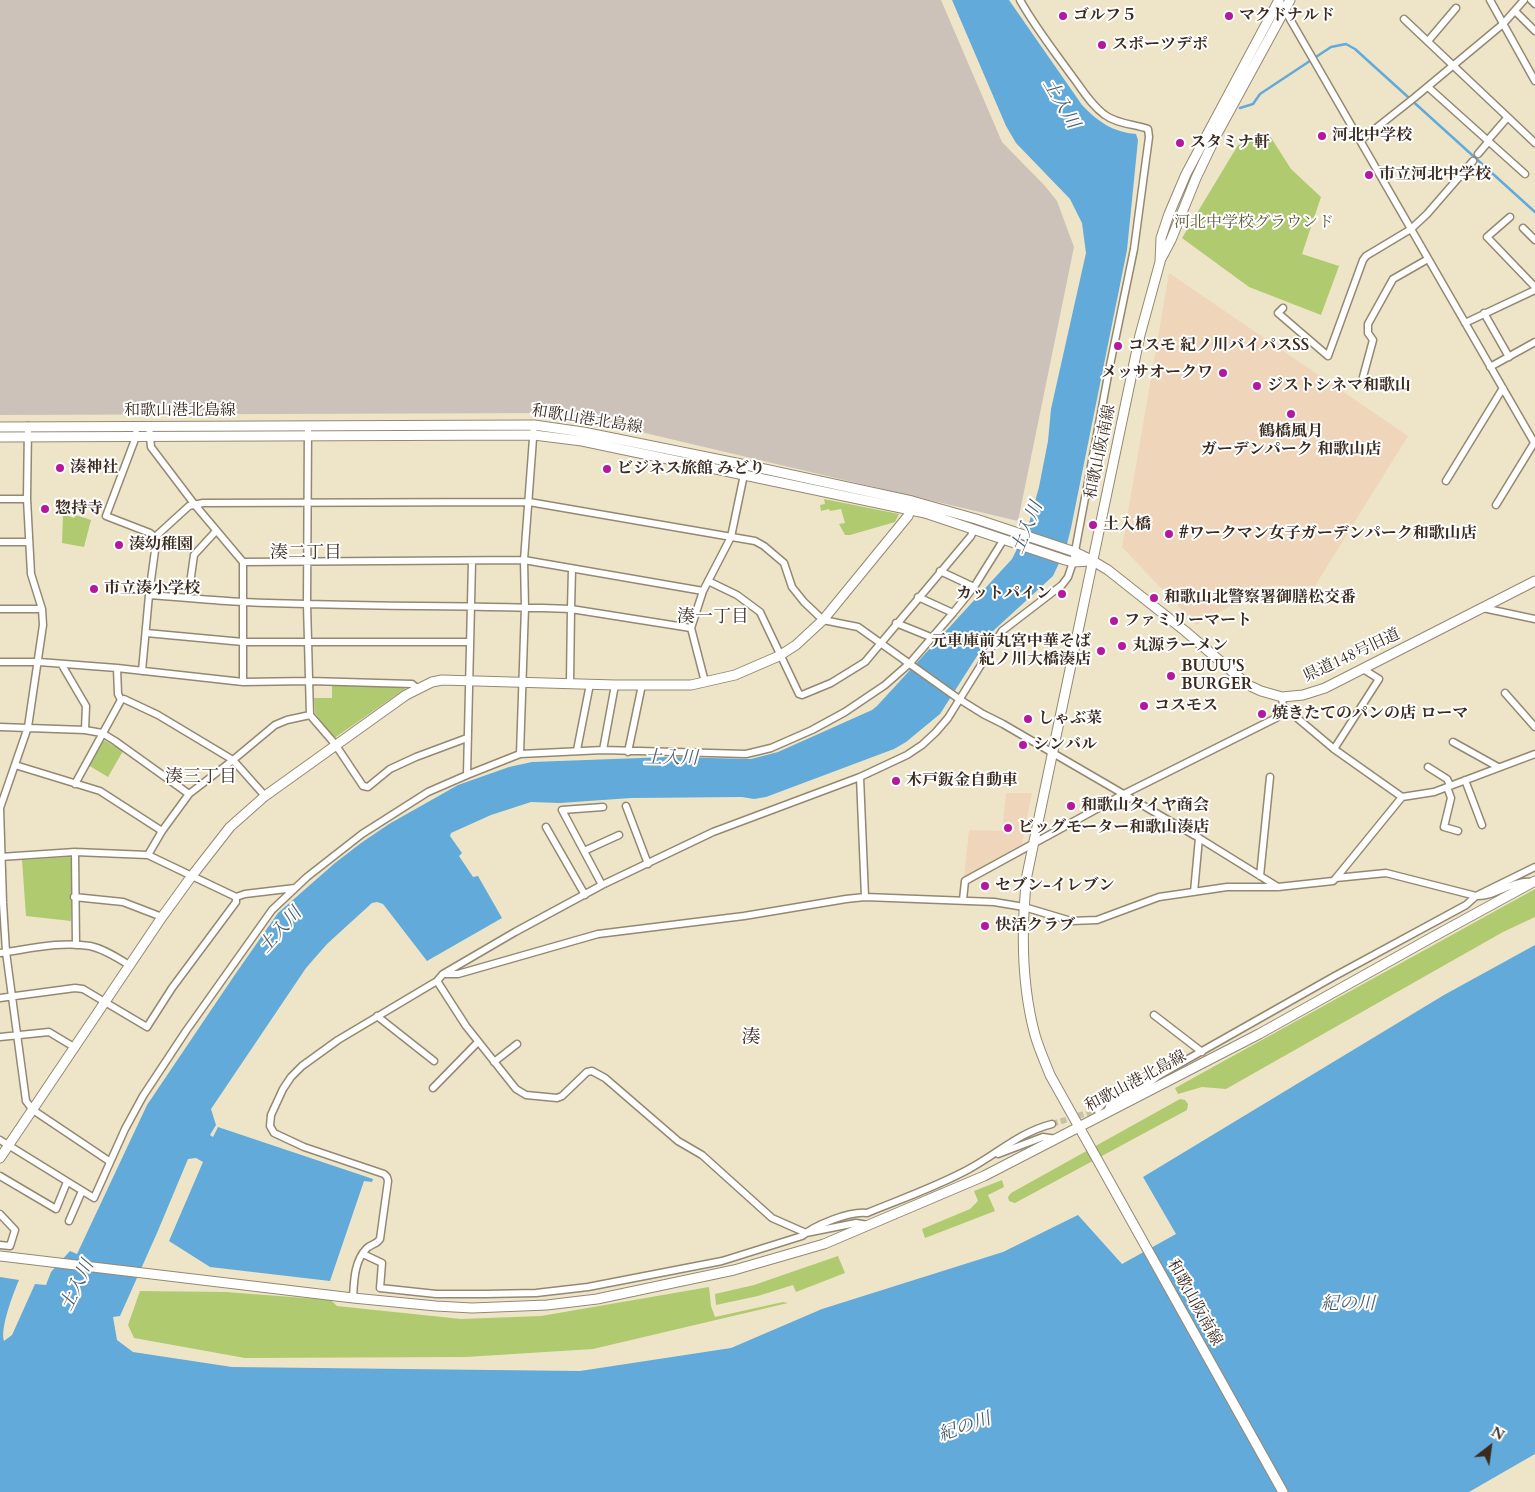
<!DOCTYPE html>
<meta charset="utf-8">
<style>
body{margin:0}
#map{position:relative;width:1535px;height:1492px;overflow:hidden;background:#eee5c8;font-family:Cardo,serif}
canvas{display:block}
.north{position:absolute;left:1465px;top:1422px;width:50px;height:50px;-webkit-text-stroke:4px #fff;paint-order:stroke;rotate:30deg;font-size:14px;font-weight:700;line-height:20px;text-align:center;color:#3b2a1e}
.north::after{content:'';display:block;margin:auto;width:18px;height:22px;background:#3b2a1e;clip-path:polygon(50% 0,100% 100%,50% 72%,0 100%)}
</style>
<div id="map">
<canvas width="1535" height="1492"></canvas>
<div class="north">N</div>
</div>
<script>
const g = document.querySelector('canvas').getContext('2d');
g.lineJoin = 'round';
function paint(path, color) { g.fillStyle = color; g.fill(path, 'evenodd'); }
function stroke(path, color, width, dash) { g.strokeStyle = color; g.lineWidth = width; g.lineCap = dash ? 'butt' : 'round'; g.setLineDash(dash || []); g.stroke(path); }
function drawText(font, color, halo, rows, align = 'center') {
  g.font = font + ' Cardo,"Noto Serif JP",serif'; g.lineWidth = 4; g.setLineDash([]); g.textBaseline = 'middle'; g.strokeStyle = halo; g.fillStyle = color; for (const [text, x, y, turn = 0] of rows) {
    g.save(); g.translate(x, y); g.rotate((+turn || 0) * Math.PI / 180); g.textAlign = isNaN(turn) ? turn : align; if (halo) g.strokeText(text, 0, 0); g.fillText(text, 0, 0); g.restore();
  }
}
paint(new Path2D(`
 M 1169,273 L 1408,436 L 1315,586 L 1267,586 L 1196,625 L 1122,547 Z
 M 1006,793 L 1032,793 L 1022,844 L 964,877 L 969,830 L 1002,831 Z`), '#efd6bb');
paint(new Path2D(`
 M 0,0 L 941,0 L 1002,142 L 1045,186 L 1057,201 L 1074,247 L 1018,521 L 560,413 L 0,415 Z`), '#cdc2b9');
paint(new Path2D(`
 M 1270,136 L 1291,169 L 1321,197 L 1302,254 L 1339,266 L 1321,315 L 1249,287 L 1182,238 L 1238,145 Z
 M 824,499 L 899,514 L 895,522 L 850,535 L 845,535 L 839,524 L 845,523 L 841,509 L 830,511 L 829,509 L 821,511 L 820,505 L 825,504 Z
 M 63,514 L 74,518 L 76,515 L 91,520 L 84,547 L 62,543 Z
 M 332,685 L 403,686 L 405,689 L 333,739 L 315,713 L 314,698 L 332,698 Z
 M 102,739 L 123,751 L 108,777 L 88,765 Z
 M 69,857 L 71,858 L 71,921 L 26,916 L 22,860 Z
 M 1535,889 L 1535,917 L 1503,932 L 1226,1089 L 1202,1087 L 1178,1094 L 1175,1088 Z
 M 1180,1099 L 1185,1100 L 1188,1104 L 1187,1110 L 1015,1203 L 1009,1201 L 1008,1197 L 1011,1193 Z
 M 1002,1180 L 1004,1187 L 988,1195 L 995,1211 L 925,1238 L 922,1229 L 970,1209 L 978,1201 L 974,1191 Z
 M 838,1256 L 845,1273 L 796,1292 L 793,1285 L 758,1296 L 716,1305 L 715,1294 L 754,1285 Z
 M 709,1287 L 711,1306 L 715,1317 L 783,1302 L 788,1303 L 593,1349 L 466,1357 L 245,1358 L 134,1338 L 128,1325 L 140,1291 L 226,1292 L 331,1300 L 337,1306 L 461,1319 L 541,1316 Z`), '#b0ca70');
paint(new Path2D(`
 M 952,0 L 1009,0 L 1082,105 C 1098,122 1113,132 1136,134 L 1138,140 L 1127,250 L 1071,528 L 1066,548 L 1053,576 L 993,631 L 940,714 L 906,742 L 894,749 L 766,797 L 754,799 L 742,797 L 631,798 L 560,803 L 531,802 L 491,815 L 451,833 L 450,836 L 462,853 L 459,856 L 473,877 L 478,876 L 502,918 L 427,961 L 383,904 L 377,902 L 372,903 L 327,944 L 306,968 L 211,1109 L 216,1125 L 210,1135 L 213,1137 L 218,1127 L 373,1179 L 372,1182 L 364,1181 L 330,1281 L 210,1267 L 169,1241 L 203,1162 L 196,1158 L 188,1159 L 157,1233 L 120,1316 L 113,1317 L 117,1340 L 133,1352 L 232,1367 L 580,1371 L 731,1348 L 822,1309 L 1003,1252 L 1078,1215 L 1122,1264 L 1176,1234 L 1143,1177 L 1444,995 L 1535,945 L 1535,1454 L 1469,1492 L 0,1492 L 0,1277 L 19,1280 C 13,1294 0,1328 4,1341 L 12,1335 L 35,1284 L 46,1285 L 51,1272 L 70,1251 L 77,1254 L 147,1105 L 234,976 L 278,913 L 335,863 L 361,843 L 389,824 L 458,785 L 509,767 L 532,762 L 668,757 L 751,759 L 778,752 L 872,710 L 877,706 L 1012,559 L 1028,527 L 1039,487 L 1048,441 L 1051,409 L 1086,253 L 1082,223 L 1070,199 L 1016,143 L 1006,126 Z`), '#62aad9');
stroke(new Path2D(`
 M 1240,108 L 1253,104 L 1260,94 L 1331,47 L 1346,44 L 1355,49 L 1535,212`), '#62aad9', 2.5);
stroke(new Path2D(`
 M 1052,1124 L 1097,1110`), '#cac0a6', 6, [6, 3]);
const street = new Path2D(`
 M 1279,0 L 1535,444
 M 1490,0 L 1535,81
 M 1531,0 L 1535,4
 M 1515,11 L 1535,31
 M 1404,19 L 1535,143
 M 1428,41 L 1456,8
 M 1428,87 L 1525,174
 M 1361,140 L 1414,98 L 1503,24 L 1524,0
 M 1488,140 L 1507,118
 M 1478,154 L 1489,141
 M 1510,217 L 1487,237 L 1535,287
 M 1523,228 L 1535,240
 M 1283,308 L 1278,313 L 1328,356 L 1363,260 L 1366,256 L 1411,229 L 1427,214 L 1473,161
 M 1484,313 L 1509,357
 M 1465,323 L 1535,290
 M 1490,367 L 1535,342
 M 1363,377 L 1373,340 L 1368,333 L 1368,324 L 1393,279 L 1428,259
 M 28,426 L 27,499 L 31,574 L 42,609 L 43,625 L 28,727 L 0,808 L 3,903 L 6,952 L 26,1101 L 33,1110 L 109,1161
 M 149,426 L 151,447 L 195,505 L 243,562 L 243,682
 M 308,426 L 307,604 L 310,715 L 335,744 L 363,786 L 368,787 L 390,769 L 416,757 L 467,738
 M 136,433 L 134,442 L 106,516 L 150,533 L 155,537
 M 1446,481 L 1503,388
 M 0,499 L 27,499
 M 1496,505 L 1534,443
 M 0,542 L 29,542
 M 472,561 L 467,775 L 520,754 L 603,750 L 746,754 L 771,748 L 812,730 L 845,712 L 885,685 L 910,663 L 953,613 L 974,587 L 1004,539
 M 243,562 L 524,560 L 703,591
 M 940,571 L 974,587
 M 708,581 L 737,595 L 760,612 L 799,694 L 802,695 L 831,683 L 865,662 L 971,536 L 974,529
 M 149,595 C 181,597 213,601 244,602 C 353,607 462,605 571,609 L 572,569
 M 918,597 L 953,613
 M 188,598 L 194,555 L 216,531
 M 1483,608 L 1535,619
 M 0,609 L 42,609
 M 896,623 L 933,638
 M 146,633 L 243,642 L 470,642
 M 0,662 L 39,662 L 117,668 L 243,682 L 310,681 L 412,684 L 418,689
 M 62,665 L 86,706 L 85,730 L 102,733 L 115,741 L 189,794
 M 117,668 L 118,694 L 121,700
 M 142,671 L 149,595 L 156,543 L 155,537 L 189,506 L 203,503 L 529,502 L 755,541 L 764,546 L 784,563 L 792,587 L 804,602 L 823,620 L 858,627 L 959,699 L 983,714 L 1003,724 L 1199,838 L 1278,887
 M 705,682 L 691,628 L 703,591 L 731,537 L 746,465
 M 570,683 L 571,609 L 691,628
 M 1505,693 L 1535,727
 M 1283,706 L 1334,749 L 1402,797
 M 0,727 L 85,730
 M 1453,742 L 1498,767
 M 1334,749 L 1379,679 L 1363,669
 M 577,750 L 590,684
 M 603,750 L 615,685
 M 628,752 L 642,685
 M 520,754 L 525,607 L 524,560 L 534,425
 M 15,765 L 100,791 L 162,831
 M 1428,767 L 1447,779 L 1450,785
 M 860,777 L 865,897
 M 1465,780 L 1482,825
 M 1447,787 L 1451,798 L 1444,827 L 1458,831
 M 265,796 L 233,760 L 275,725 L 287,720 L 310,715
 M 626,806 L 648,864
 M 546,827 L 585,895
 M 584,851 L 619,835
 M 0,857 L 75,852
 M 1260,876 L 1270,777
 M 1336,878 L 1402,797 L 1434,792 L 1535,754
 M 602,885 L 562,810 L 603,807
 M 1194,892 L 1199,838
 M 74,897 L 123,902 L 162,917
 M 236,897 L 245,894 L 295,888
 M 963,900 L 965,881 L 1124,794 L 1276,718 L 1283,706 L 1282,697
 M 76,945 L 75,852 L 148,855
 M 0,953 C 29,949 61,941 90,946 C 104,949 118,958 129,965
 M 444,974 L 458,974 L 598,934 L 744,916 L 846,899 L 865,897 L 994,902 L 1024,907 L 1071,921 L 1097,920 L 1159,897 L 1227,887 L 1278,887 L 1333,881 L 1336,878 L 1386,873 L 1476,896 C 1496,897 1512,880 1531,882
 M 437,981 L 466,1026 L 516,1089 L 526,1095 L 557,1098 L 562,1096 L 587,1072 L 592,1071 L 605,1078 L 678,1141 L 702,1155 L 772,1218 L 806,1233 L 856,1223 L 868,1225
 M 0,998 L 75,988 L 83,989 L 147,1027 L 172,988 L 236,902 L 236,897 L 148,855 L 162,831 L 189,794 L 233,760 L 158,715 L 124,699 L 121,700 L 75,784
 M 1154,1015 L 1202,1052
 M 377,1016 L 434,1061
 M 0,1037 L 49,1032 L 74,1047
 M 494,1062 L 517,1044
 M 433,1088 L 478,1042
 M 1097,1110 L 1109,1097 L 1151,1078
 M 1107,1113 L 1110,1103 L 1148,1084 L 1158,1076 L 1333,977 L 1466,905 L 1476,896 L 1535,867
 M 0,1140 L 94,1198 L 125,1129 L 143,1096 L 186,1031 L 272,910 L 307,877 L 362,834 L 428,792 L 467,775
 M 998,1154 L 1043,1137 L 1056,1139
 M 0,1176 L 56,1209 L 67,1182
 M 0,1214 L 15,1230 L 10,1246 L 0,1245
 M 69,1221 L 82,1191
 M 363,1254 L 382,1263 L 380,1288 L 436,1294 L 486,1294 L 536,1293 L 588,1287 L 722,1261 L 802,1236 C 815,1225 849,1211 867,1213 C 901,1199 936,1187 969,1169 C 997,1154 1020,1132 1052,1124
 M 353,1298 C 354,1281 354,1261 367,1248 C 372,1244 377,1244 380,1239 L 388,1181 L 387,1177 L 384,1174 L 304,1147 L 274,1133 L 270,1126 L 271,1115 L 283,1089 L 291,1077 L 302,1066 L 338,1040 L 437,981 L 443,974 L 515,932 L 602,885 L 713,832 L 860,777 L 907,755 L 922,745 L 936,732 L 948,718 L 1002,631 L 1062,585 L 1068,577 L 1073,562 L 1109,370 L 1134,249 L 1149,137 L 1148,129 C 1134,124 1117,124 1105,115 C 1091,105 1082,89 1072,76 C 1054,51 1035,27 1020,0`);
const secondary = new Path2D(`
 M 1279,0 L 1186,174 L 1169,214 L 1161,238 L 1160,262 L 1140,335 L 1027,875 C 1021,929 1021,983 1035,1035 C 1039,1049 1045,1062 1050,1075 L 1283,1492
 M 1161,259 L 1171,240 L 1196,178 L 1218,132 L 1290,0
 M 0,427 L 534,425 L 583,432 L 746,465 L 912,501 L 976,519 L 1075,552 L 1093,561 L 1108,570 L 1185,631 L 1248,685 L 1261,691 L 1282,697 L 1303,695 L 1325,688 L 1535,581
 M 0,437 L 534,435 L 582,441 L 925,513 L 1065,560 L 1073,562 L 1091,561
 M 0,1158 L 162,917 L 191,877 L 230,827 L 265,796 L 406,695 L 432,682 L 442,680 L 615,685 L 691,685 L 735,675 L 779,656 L 796,645 L 823,620 L 908,516 L 912,501
 M 0,1256 L 353,1298 L 436,1306 L 472,1308 L 547,1305 L 597,1299 L 734,1270 L 824,1244 L 984,1176 L 1259,1034 L 1429,939 L 1535,881`);
stroke(street, '#948873', 9);
stroke(secondary, '#948873', 11);
stroke(street, '#fff', 6);
stroke(secondary, '#fff', 9);
for (const [x, y, r, color] of [
 [1063,16,5,"#b5179e"],
 [1229,16,5,"#b5179e"],
 [1102,45,5,"#b5179e"],
 [1322,136,5,"#b5179e"],
 [1180,143,5,"#b5179e"],
 [1369,175,5,"#b5179e"],
 [1118,346,5,"#b5179e"],
 [1223,373,5,"#b5179e"],
 [1257,386,5,"#b5179e"],
 [1291,414,5,"#b5179e"],
 [60,468,5,"#b5179e"],
 [607,469,5,"#b5179e"],
 [45,509,5,"#b5179e"],
 [1093,525,5,"#b5179e"],
 [1169,534,5,"#b5179e"],
 [119,545,5,"#b5179e"],
 [94,589,5,"#b5179e"],
 [1062,594,5,"#b5179e"],
 [1154,598,5,"#b5179e"],
 [1114,621,5,"#b5179e"],
 [1122,646,5,"#b5179e"],
 [1101,651,5,"#b5179e"],
 [1171,676,5,"#b5179e"],
 [1144,706,5,"#b5179e"],
 [1262,714,5,"#b5179e"],
 [1028,719,5,"#b5179e"],
 [1023,745,5,"#b5179e"],
 [896,781,5,"#b5179e"],
 [1071,806,5,"#b5179e"],
 [1008,828,5,"#b5179e"],
 [985,886,5,"#b5179e"],
 [985,926,5,"#b5179e"]
]) { const dot = new Path2D(); dot.arc(x, y, r, 0, 2 * Math.PI); g.fillStyle = color; g.fill(dot); stroke(dot, '#fff', 2); }
drawText('bold 16px', '#3b2a1e', '#fff', [
 ["ゴルフ５",1073,16],
 ["マクドナルド",1239,16],
 ["スポーツデポ",1112,45],
 ["河北中学校",1332,136],
 ["スタミナ軒",1190,143],
 ["市立河北中学校",1379,175],
 ["コスモ 紀ノ川バイパスSS",1128,346],
 ["メッサオークワ",1213,373,"right"],
 ["ジストシネマ和歌山",1267,386],
 ["鶴橋風月",1291,432,"center"],
 ["ガーデンパーク 和歌山店",1291,450,"center"],
 ["湊神社",70,468],
 ["ビジネス旅館 みどり",617,469],
 ["惣持寺",55,509],
 ["土入橋",1103,525],
 ["#ワークマン女子ガーデンパーク和歌山店",1179,534],
 ["湊幼稚園",129,545],
 ["市立湊小学校",104,589],
 ["カットパイン",1052,594,"right"],
 ["和歌山北警察署御膳松交番",1164,598],
 ["ファミリーマート",1124,621],
 ["元車庫前丸宮中華そば",1091,642,"right"],
 ["紀ノ川大橋湊店",1091,660,"right"],
 ["丸源ラーメン",1132,646],
 ["BUUU'S",1181,667],
 ["BURGER",1181,685],
 ["コスモス",1154,706],
 ["焼きたてのパンの店 ローマ",1272,714],
 ["しゃぶ菜",1038,719],
 ["シンバル",1033,745],
 ["木戸鈑金自動車",906,781],
 ["和歌山タイヤ商会",1081,806],
 ["ビッグモーター和歌山湊店",1018,828],
 ["セブン-イレブン",995,886],
 ["快活クラブ",995,926]
], 'left');
drawText('16px', '#5e5a37', '#fff', [
 ["河北中学校グラウンド",1254,223]
]);
drawText('16px', '#3b2a1e', '#fff', [
 ["和歌山港北島線",180,411],
 ["和歌山港北島線",587,420,9],
 ["和歌山阪南線",1101,452,-78],
 ["県道148号旧道",1352,656,-25],
 ["和歌山港北島線",1136,1082,-28],
 ["和歌山阪南線",1194,1303,61]
]);
drawText('italic 18px', '#4b5d69', '#fff', [
 ["土入川",1060,104,60],
 ["土入川",1028,528,-67],
 ["土入川",671,759,1],
 ["土入川",281,931,-48],
 ["土入川",78,1286,-64],
 ["紀の川",1348,1305],
 ["紀の川",965,1428,-19]
]);
drawText('18px', '#3b2a1e', '#fff', [
 ["湊二丁目",306,554],
 ["湊一丁目",713,618],
 ["湊三丁目",201,778]
]);
drawText('19px', '#3b2a1e', '#fff', [
 ["湊",751,1039]
]);
</script>
